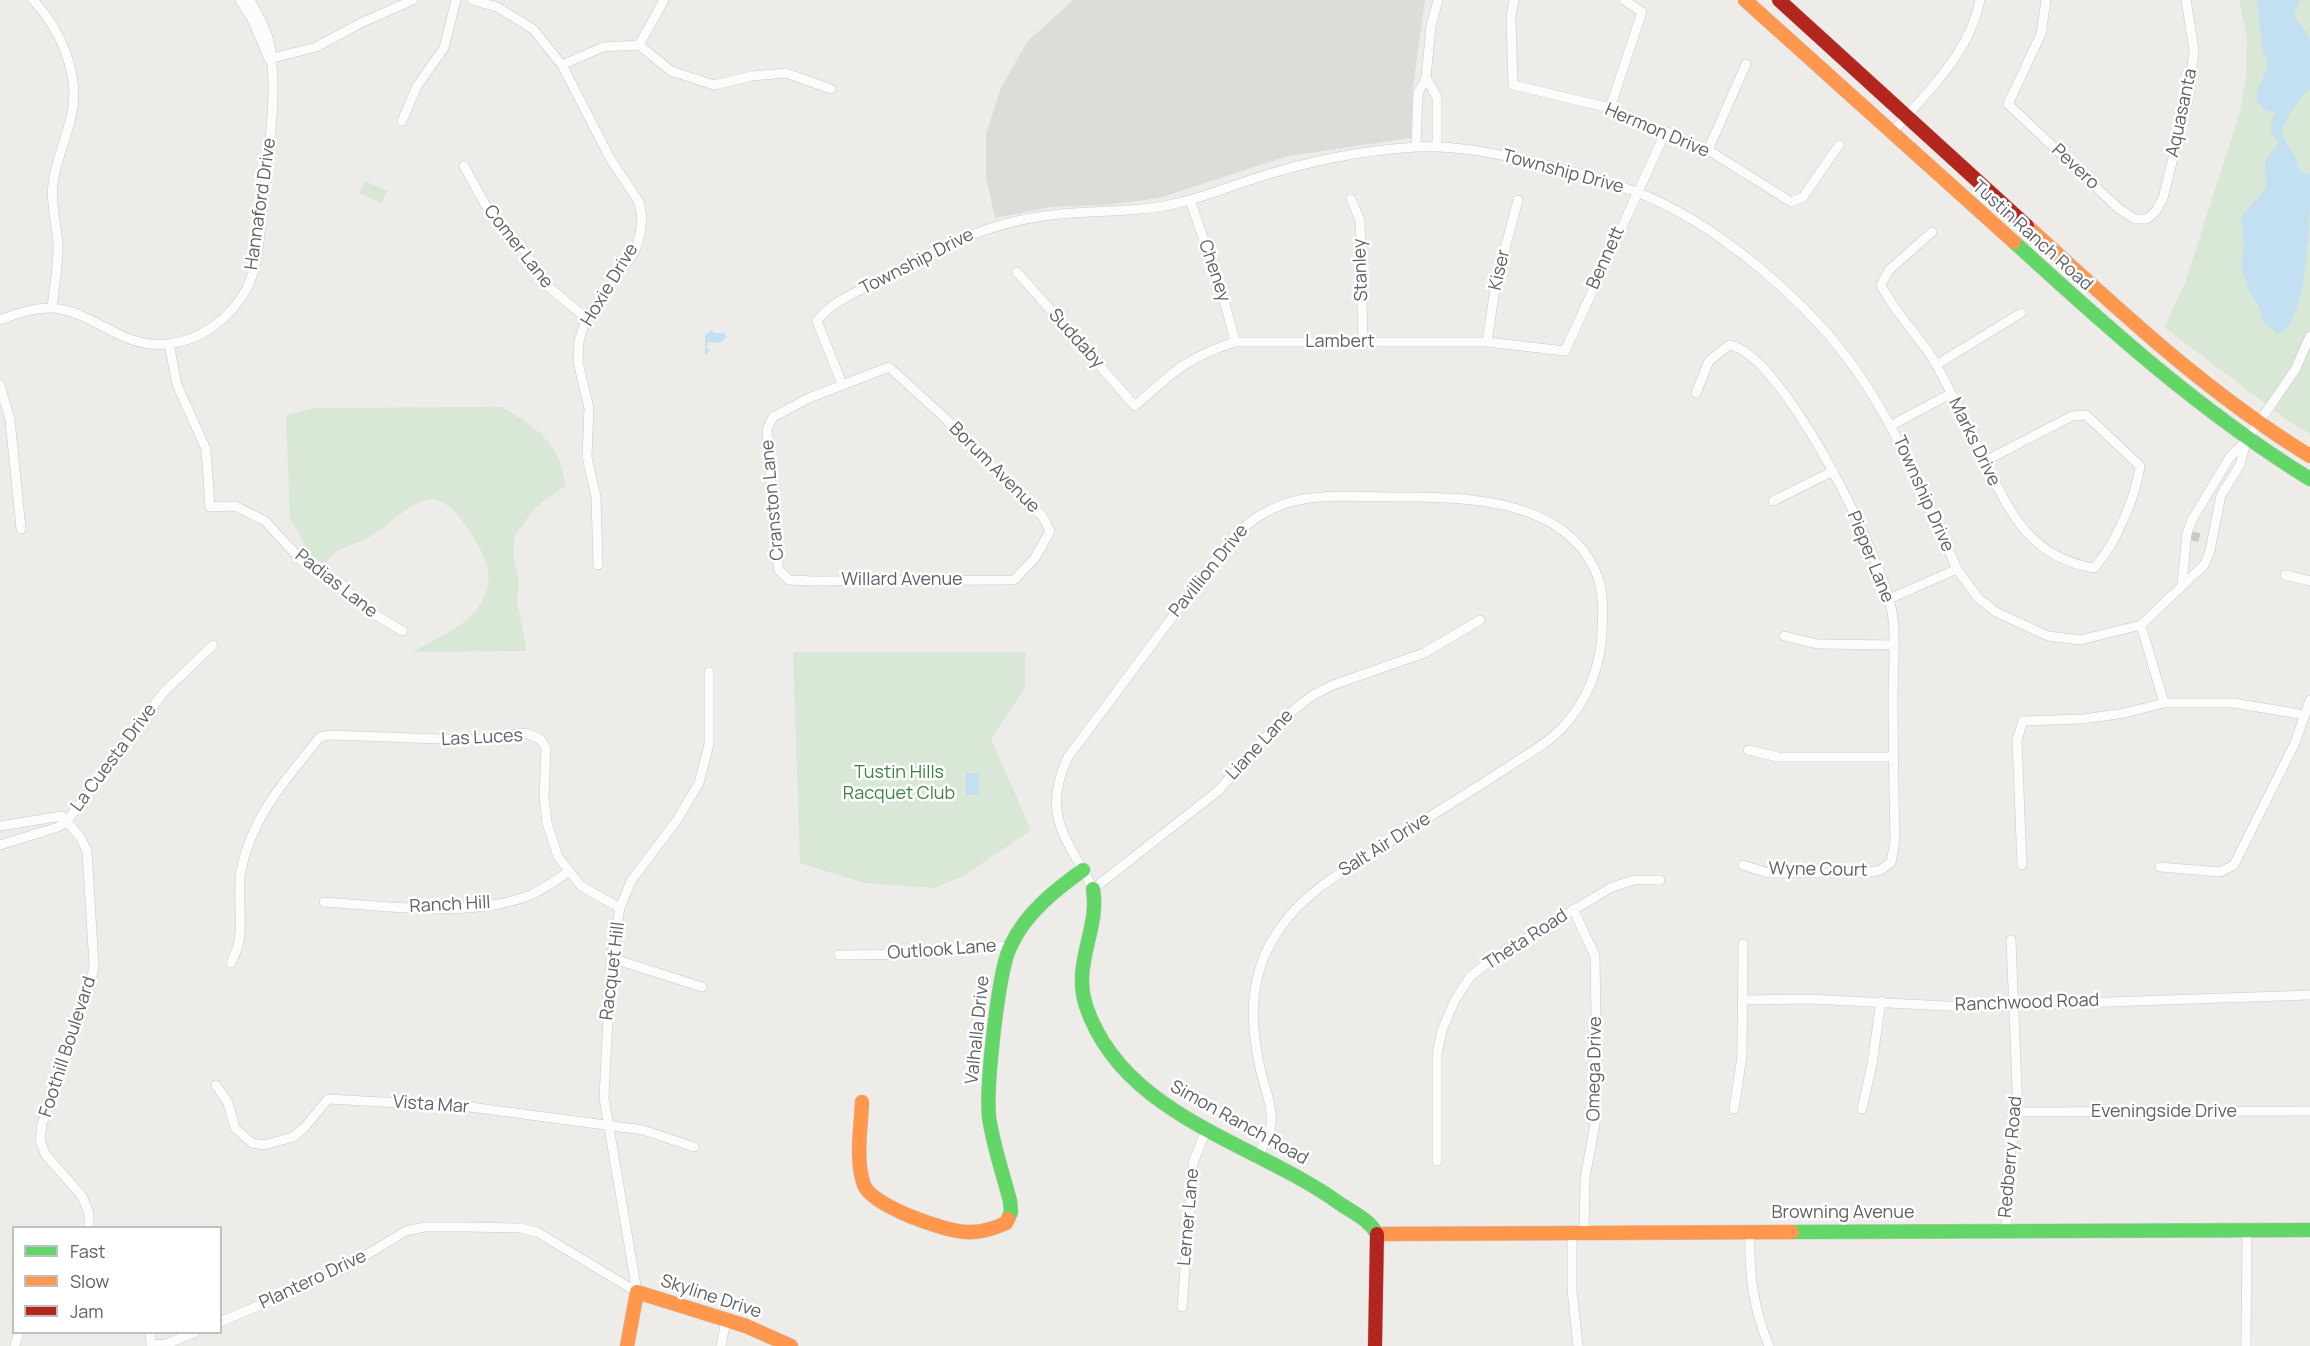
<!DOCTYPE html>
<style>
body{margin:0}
#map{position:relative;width:2310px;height:1346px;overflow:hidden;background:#edece9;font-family:Manrope,sans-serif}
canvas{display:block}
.legend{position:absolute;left:12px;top:1226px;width:210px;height:108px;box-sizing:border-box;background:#fff;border:2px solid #bfc0c1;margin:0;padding:8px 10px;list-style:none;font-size:18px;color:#5e6265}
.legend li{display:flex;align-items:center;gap:12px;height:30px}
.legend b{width:30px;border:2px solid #bfc0c1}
</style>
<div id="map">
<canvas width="2310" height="1346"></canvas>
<ul class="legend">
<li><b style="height:8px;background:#63d668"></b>Fast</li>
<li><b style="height:8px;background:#ff974d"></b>Slow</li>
<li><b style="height:8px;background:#b3261e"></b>Jam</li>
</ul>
</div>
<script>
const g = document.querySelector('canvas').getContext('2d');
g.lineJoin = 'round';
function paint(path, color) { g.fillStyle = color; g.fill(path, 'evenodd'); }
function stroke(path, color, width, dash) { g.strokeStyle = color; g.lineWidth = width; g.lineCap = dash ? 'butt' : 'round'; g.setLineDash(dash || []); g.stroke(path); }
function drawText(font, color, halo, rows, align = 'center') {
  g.font = font + ' Manrope,sans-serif'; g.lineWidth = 5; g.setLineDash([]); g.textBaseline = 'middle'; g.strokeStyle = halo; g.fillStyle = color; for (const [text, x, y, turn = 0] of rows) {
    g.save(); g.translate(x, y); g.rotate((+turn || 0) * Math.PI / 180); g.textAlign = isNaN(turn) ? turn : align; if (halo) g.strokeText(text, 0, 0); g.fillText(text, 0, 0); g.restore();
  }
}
paint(new Path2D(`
 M 1073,0 L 1425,0 L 1413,87 L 1411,138 L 1288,156 L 1159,198 L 1105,205 L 1051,207 L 995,218 L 986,177 L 986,134 L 1001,88 L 1027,42 Z`), '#dedcd9');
paint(new Path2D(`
 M 2239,0 L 2310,0 L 2310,434 L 2291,423 L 2164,327 L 2184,286 L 2240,112 L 2246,77 L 2247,37 Z
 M 365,181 L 387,191 L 381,203 L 359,193 Z
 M 501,407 C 535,426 562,444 565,486 L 535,508 L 515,535 L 513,553 L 519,583 L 517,600 L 527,651 L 413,652 C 438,637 472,625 484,597 C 487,589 490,578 488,570 C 485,550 453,497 431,499 C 410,501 388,526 370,537 C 353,547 334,546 325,565 L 301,549 L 304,541 L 290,519 L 286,415 L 315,408 Z
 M 793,652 L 1025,652 L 1025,688 L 991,739 L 1031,830 L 962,877 L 934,888 L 864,883 L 800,863 Z`), '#d9e7d6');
paint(new Path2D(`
 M 2256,0 L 2300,0 C 2286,24 2307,24 2310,41 C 2310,56 2310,74 2310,89 C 2299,98 2285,119 2281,133 C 2289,147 2296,156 2300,171 L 2310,175 C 2310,206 2310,329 2277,334 L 2263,321 L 2259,306 L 2249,291 L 2241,266 L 2244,242 L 2241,217 L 2266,188 L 2265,161 L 2279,142 L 2270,132 L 2273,127 L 2270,122 L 2276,113 L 2266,111 L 2257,100 C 2256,86 2263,81 2266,69 C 2269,60 2263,54 2262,46 C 2259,30 2261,16 2256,0 Z
 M 712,330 L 713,333 L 724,333 L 727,337 L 720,343 L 708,342 L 706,348 L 710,350 L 705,356 L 705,335 Z
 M 966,773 L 979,773 L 979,795 L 966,795 Z`), '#c2e0f1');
stroke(new Path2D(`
 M 2194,541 L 2197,528`), '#c9cac8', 9, [9, 4.5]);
const street = new Path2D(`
 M 33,0 C 60,29 80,73 72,113 C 67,137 56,160 53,184 C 50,206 58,227 58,248 C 58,268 54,288 52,308
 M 240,0 L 251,17 L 269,59
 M 472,0 L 497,7 L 533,29 L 562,65 L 611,160 L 639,202 L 642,217 L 640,235 L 634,253 L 586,318 L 579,341 L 578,362 L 589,408 L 587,457 L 596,497 L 598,565
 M 1514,0 L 1511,16 L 1513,85 L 1610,108 L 1708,150 L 1791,202 L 1803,197 L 1839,145
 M 2046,0 L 2041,34 L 2008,104 L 2118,208 L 2135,219 L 2147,219 L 2156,211 L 2163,198 L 2189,95 L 2194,50 L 2186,0
 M 639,45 L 664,0
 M 269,59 L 316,47 L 363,22 L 413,0
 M 562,65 L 603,47 L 639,45 L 671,71 L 714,85 L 752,76 L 786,73 L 831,89
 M 1426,78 L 1437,97 L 1437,147
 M 1610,108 L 1642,12 L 1624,0
 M 402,121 L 417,86 L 444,48 L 456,0
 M 1893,132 C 1927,91 1969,55 1980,0
 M 1416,147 L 1418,93 L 1426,78 L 1431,26 L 1438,0
 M 1708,150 L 1746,64
 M 464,166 L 486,206 L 521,245 L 544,283 L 586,318
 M 1351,199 L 1360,220 L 1363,343
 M 1190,200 C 1206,247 1224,294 1235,342
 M 1932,232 L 1889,270 L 1881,285 C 1895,314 1920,336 1936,364 C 1952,394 1968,426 1983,458 C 2009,510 2028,557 2094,568 C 2115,545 2136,497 2140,466 L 2086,415 L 2072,416 L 1985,461
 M 1017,272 L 1135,406 C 1172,373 1187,357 1235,342 L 1487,342 L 1565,351 L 1665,133
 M 0,320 C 16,314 35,307 53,308 C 95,312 121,349 168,344 C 202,340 231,318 247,288 C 259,264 260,231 263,204 C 268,152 278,98 270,46 C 267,30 258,15 250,0
 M 1487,342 L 1496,282 L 1518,200
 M 169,344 L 177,385 L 206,449 L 210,507 L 235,506 L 265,521 L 301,560 L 340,582 L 365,609 L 403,631
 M 1936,365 L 2021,313
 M 889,367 L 946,419 L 1043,517 L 1050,531 L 1035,558 L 1014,580 L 814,581 L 789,580 L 779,570 L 776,554 L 767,429 L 773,417 L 809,398 Z
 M 842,384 L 817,321 C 832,301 860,291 881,279 C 935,249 988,222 1051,215 C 1094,210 1136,213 1178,203 C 1204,197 1228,187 1253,179 C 1305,162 1363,150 1417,147 C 1452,145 1487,152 1520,159 C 1559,167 1596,178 1634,191 C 1716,222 1811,303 1860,376 C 1901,436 1927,503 1957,569 L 1978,598 L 1996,612 L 2048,636 L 2080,640 L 2141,625 L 2204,565 L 2210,551 L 2221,495 L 2240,465 L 2246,441
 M 0,385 L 10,420 L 21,529
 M 1696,393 L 1709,361 L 1729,345 C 1783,352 1888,567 1893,619 C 1896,644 1893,671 1893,696 C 1893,745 1894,793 1895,841 L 1891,862 L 1881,870 L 1866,873 L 1768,873 L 1743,865
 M 1892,425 L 1950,394
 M 1773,501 L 1833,471
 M 2285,575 L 2310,581
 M 2182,584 L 2187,533 L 2193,518 L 2230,457 L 2246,441 L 2295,370 L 2310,336
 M 1889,599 L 1957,569
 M 2141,625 L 2164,703
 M 1784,636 L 1817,644 L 1893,645
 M 1748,750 L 1778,757 L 1893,757
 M 0,826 L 62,816 L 80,837 L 87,851 L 94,966 L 90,986 L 71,1033 L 61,1071 L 42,1124 L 40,1140 L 45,1154 L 82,1196 L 89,1213 L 89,1228
 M 0,845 L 58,827 L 67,821 L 164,692 L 213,645
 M 2022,865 L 2017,740 L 2023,721 L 2083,719 L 2125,713 L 2164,703 L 2234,703 L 2305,715
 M 2160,867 L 2220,872 L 2234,865 L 2295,743 L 2310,700
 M 324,902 C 385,906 465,918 525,897 C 540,892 555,881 568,872
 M 1573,909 L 1595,956 L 1597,1087 L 1595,1124 L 1585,1178 L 1584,1233
 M 839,955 L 927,954 L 989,945 L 1008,947
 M 611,958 L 702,987
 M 231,963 C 234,956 238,948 239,941 C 243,918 237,894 241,871 C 251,817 287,778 320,737 L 330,735 L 471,740 L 526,733 L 540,739 L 546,748 L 544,797 L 547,823 L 558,857 L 581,886 L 620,908
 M 1744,1000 L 1810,999 L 1966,1007 L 2310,995
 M 216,1085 L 228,1103 L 235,1128 L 252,1143 L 264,1145 L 293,1137 L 304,1128 L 328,1099 L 470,1107 L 643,1130 L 694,1147
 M 1734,1109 L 1742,1056 L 1743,944
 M 1862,1109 L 1872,1064 L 1881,1001
 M 2018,1112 L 2310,1111
 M 1258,1156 C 1263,1146 1270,1135 1271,1124 C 1273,1107 1265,1089 1261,1072 C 1249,1021 1248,972 1281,927 C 1306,891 1345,870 1381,847 C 1422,821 1464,796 1505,769 C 1524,756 1546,745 1562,728 C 1586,702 1600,669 1602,633 C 1603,612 1604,589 1595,570 C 1562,498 1465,497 1398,497 C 1327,497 1277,486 1226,545 L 1068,757 C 1040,816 1068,839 1093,889 L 1218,791 L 1281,720 L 1313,695 L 1333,685 L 1424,653 L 1480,620
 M 1437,1161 L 1437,1055 L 1442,1030 L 1455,1000 L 1470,977 L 1492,959 L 1612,887 L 1634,880 L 1660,880
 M 2006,1230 L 2008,1166 L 2018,1112 L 2011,940
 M 1750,1232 C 1749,1273 1753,1308 1769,1346
 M 1572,1233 L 1572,1290 L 1578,1346
 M 637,1292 L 604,1098 L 611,958 L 620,908 L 631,881 L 677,820 L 699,783 L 709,744 L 709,672
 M 1182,1307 L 1193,1163 L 1206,1130
 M 220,1322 L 338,1272 L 406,1231 L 425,1227 L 466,1227 L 520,1228 L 537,1232 L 637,1292
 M 150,1332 L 151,1345 L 167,1344 L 195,1332
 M 15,1346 L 19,1332
 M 721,1346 L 726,1320
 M 2246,1346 L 2247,1230`);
const fast = new Path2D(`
 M 2014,242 C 2108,328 2201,412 2310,479
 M 1093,889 C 1100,929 1072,963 1086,1006 C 1123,1116 1254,1142 1339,1203 C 1353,1213 1369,1219 1377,1234
 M 1008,1219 L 1011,1212 L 1010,1201 C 1003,1174 993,1145 989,1117 C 986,1087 998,970 1011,945 C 1026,913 1055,890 1083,870
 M 1792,1232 L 2310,1230`);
const slow = new Path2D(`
 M 1745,0 L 2014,242
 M 2027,226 C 2118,309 2204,391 2310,456
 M 862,1102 C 861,1128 855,1160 864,1185 C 872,1206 944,1231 966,1232 C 981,1233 993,1229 1006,1223 L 1008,1219
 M 1377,1234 L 1792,1232
 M 627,1346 L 637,1292 L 746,1326 L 791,1346`);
const jam = new Path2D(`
 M 1779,0 L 2027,226
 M 1375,1346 L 1377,1234`);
stroke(street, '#c8c8c8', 10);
stroke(fast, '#cacaca', 15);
stroke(slow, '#cacaca', 15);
stroke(jam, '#cacaca', 15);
stroke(street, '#fcfcfc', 9);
stroke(fast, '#63d668', 14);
stroke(slow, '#ff974d', 14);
stroke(jam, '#b3261e', 14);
drawText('18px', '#5e6265', '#fff', [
 ["Aquasanta",2182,113,-78],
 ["Hermon Drive",1657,131,23],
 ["Pevero",2075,167,43],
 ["Township Drive",1563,172,15],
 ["Hannaford Drive",261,204,-82],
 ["Tustin Ranch Road",2032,236,42],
 ["Comer Lane",518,247,52],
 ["Bennett",1606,258,-66],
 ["Township Drive",917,262,-27],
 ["Stanley",1361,270,-92],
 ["Kiser",1500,270,-77],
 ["Cheney",1214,271,71],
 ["Hoxie Drive",610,285,-59],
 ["Suddaby",1076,339,48],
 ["Lambert",1340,342],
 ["Marks Drive",1974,442,64],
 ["Borum Avenue",994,468,45],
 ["Township Drive",1923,494,66],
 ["Cranston Lane",773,500,-95],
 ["Pieper Lane",1870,557,68],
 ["Pavillion Drive",1209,571,-51],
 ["Willard Avenue",902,580],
 ["Padias Lane",336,584,38],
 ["Las Luces",482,738,-3],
 ["Liane Lane",1260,745,-47],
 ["La Cuesta Drive",114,758,-53],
 ["Salt Air Drive",1385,845,-32],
 ["Wyne Court",1818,870,1],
 ["Ranch Hill",450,905,-3],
 ["Theta Road",1526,940,-33],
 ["Outlook Lane",942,950,-4],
 ["Racquet Hill",613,971,-83],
 ["Ranchwood Road",2027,1003,-2],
 ["Valhalla Drive",978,1030,-84],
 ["Foothill Boulevard",68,1047,-72],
 ["Omega Drive",1595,1069,-89],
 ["Vista Mar",431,1105,4],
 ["Eveningside Drive",2164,1112],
 ["Simon Ranch Road",1239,1123,29],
 ["Redberry Road",2011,1157,-85],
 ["Browning Avenue",1843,1213],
 ["Lerner Lane",1189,1217,-85],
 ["Plantero Drive",313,1280,-25],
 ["Skyline Drive",711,1297,18]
]);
drawText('18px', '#418240', '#fff', [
 ["Tustin Hills",899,773],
 ["Racquet Club",899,794]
]);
</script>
